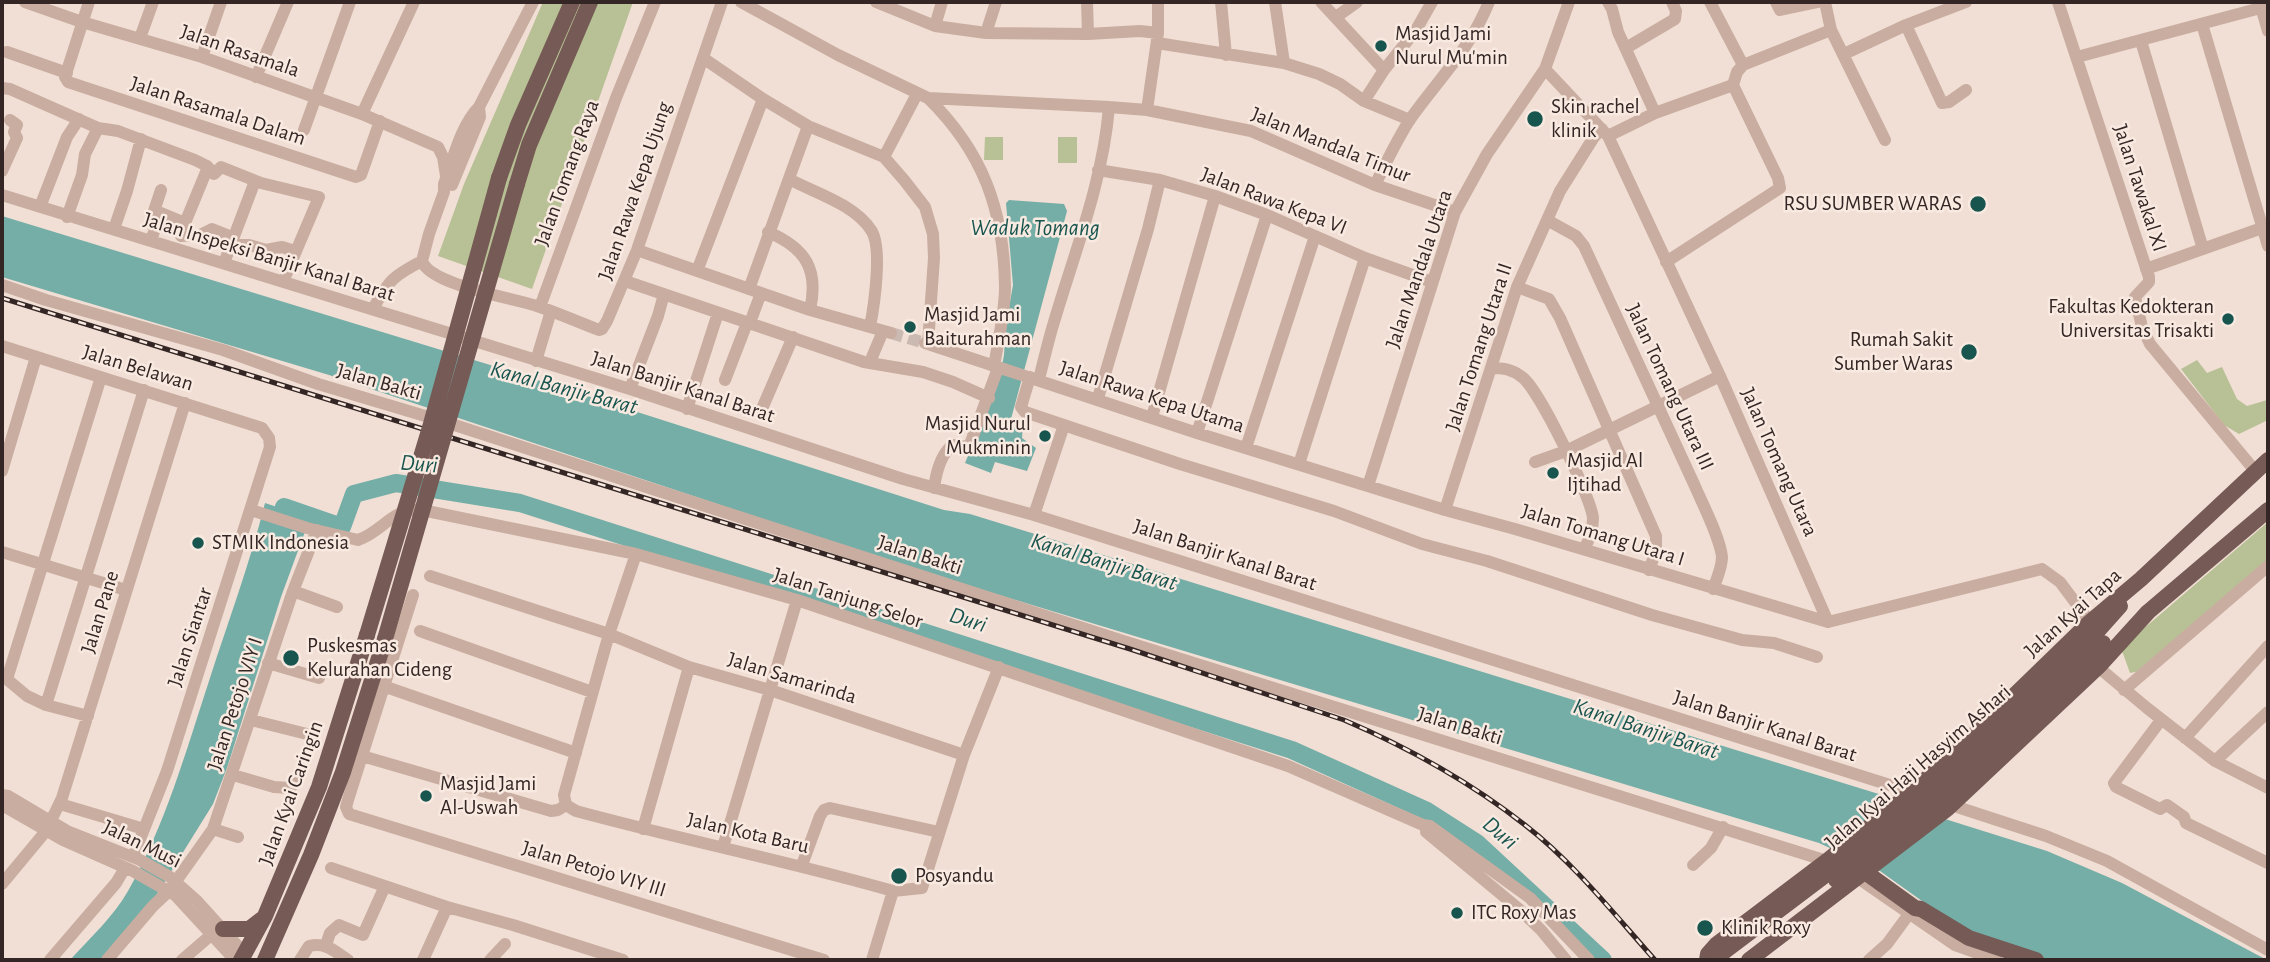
<!DOCTYPE html>
<style>
body{margin:0}
#map{position:relative;width:2270px;height:962px;overflow:hidden;background:#f1dfd5;font-family:"Alegreya Sans",sans-serif}
canvas{display:block}
.frame{position:absolute;inset:0;border:4px solid #332624;pointer-events:none}
</style>
<div id="map">
<canvas width="2270" height="962"></canvas>
<div class="frame"></div>
</div>
<script>
const g = document.querySelector('canvas').getContext('2d');
g.lineJoin = 'round';
function paint(path, color) { g.fillStyle = color; g.fill(path, 'evenodd'); }
function stroke(path, color, width, dash) { g.strokeStyle = color; g.lineWidth = width; g.lineCap = dash ? 'butt' : 'round'; g.setLineDash(dash || []); g.stroke(path); }
function drawText(font, color, halo, rows, align = 'center') {
  g.font = font + ' "Alegreya Sans",sans-serif'; g.lineWidth = 5; g.setLineDash([]); g.textBaseline = 'middle'; g.strokeStyle = halo; g.fillStyle = color; for (const [text, x, y, turn = 0] of rows) {
    g.save(); g.translate(x, y); g.rotate((+turn || 0) * Math.PI / 180); g.textAlign = isNaN(turn) ? turn : align; if (halo) g.strokeText(text, 0, 0); g.fillText(text, 0, 0); g.restore();
  }
}
paint(new Path2D(`
 M 543,2 L 633,2 L 532,289 L 438,256 L 464,184 Z
 M 985,137 L 1003,137 L 1003,160 L 984,160 Z
 M 1058,137 L 1077,137 L 1077,163 L 1058,163 Z
 M 2197,360 L 2207,373 L 2222,367 L 2237,399 L 2247,406 L 2267,400 L 2268,420 L 2239,434 L 2224,425 L 2181,369 Z
 M 2268,522 L 2268,564 L 2140,671 L 2130,673 L 2121,648 Z`), '#b8c095');
paint(new Path2D(`
 M 1009,200 L 1064,204 L 1067,211 L 1011,419 L 1023,423 L 1022,438 L 1036,448 L 1027,471 L 995,462 L 991,473 L 965,463 L 999,381 L 1004,355 L 1006,324 L 1013,285 L 1006,203 Z
 M 2,216 L 487,364 L 944,510 L 970,514 L 1882,795 L 1945,819 L 2047,851 L 2122,883 L 2267,960 L 2048,960 L 1964,931 L 1880,871 L 1819,843 L 913,569 L 329,375 L 2,277 Z
 M 265,503 L 310,518 L 281,597 L 227,768 L 213,804 L 154,899 L 101,960 L 70,960 C 90,938 114,916 128,891 C 165,826 186,751 209,681 C 228,622 250,563 265,503 Z`), '#74aea7');
stroke(new Path2D(`
 M 284,507 L 342,527 L 354,494 L 396,483 L 520,503 L 1292,750 L 1427,811 L 1477,843 L 1603,960`), '#74aea7', 18);
stroke(new Path2D(`
 M 891,333 L 925,343`), '#cbbab2', 12, [12, 6]);
stroke(new Path2D(`
 M 25,2 L 82,22 L 202,57 L 362,114 L 438,147 L 443,157 L 446,176
 M 89,2 L 65,77 L 68,82 L 356,177 L 361,175 L 380,121
 M 533,2 L 479,107 C 461,125 453,159 444,184 L 444,192 L 429,234 L 422,261 C 430,285 513,298 537,306 C 558,313 578,322 599,330 L 602,329 L 607,321 L 637,250 L 722,2
 M 741,2 L 838,55 L 928,98 L 1109,107 L 1147,110 L 1251,131 L 1375,185 L 1455,212
 M 876,2 L 935,26 L 986,33 L 1088,34 L 1140,31 L 1158,33
 M 1087,2 L 1088,34
 M 1221,2 L 1226,55
 M 1275,2 L 1284,63
 M 1321,2 L 1384,70
 M 1608,2 L 1612,9 L 1618,32 L 1655,113
 M 1710,2 L 1743,65
 M 1776,2 L 1780,10 L 1818,2
 M 1825,2 L 1831,30
 M 2058,2 L 2149,277 L 2149,282 L 2135,297 L 2142,327 L 2150,344 L 2256,472
 M 2261,7 L 2268,31
 M 1336,17 L 1357,2
 M 2202,24 L 2268,246
 M 1906,25 L 1942,103 L 1949,102 L 1966,90
 M 935,26 L 942,2
 M 986,33 L 996,2
 M 140,38 L 153,2
 M 2141,41 L 2203,249
 M 1157,43 L 1284,63 L 1319,74 L 1340,84 L 1364,101 L 1410,120
 M 1626,48 L 1675,19 L 1676,11 L 1672,2
 M 7,52 L 67,73
 M 1844,54 L 1906,25 L 1966,2
 M 202,57 L 221,2
 M 2077,57 L 2268,6
 M 703,58 L 763,99 L 808,126 L 884,157 L 904,180 L 925,207 L 933,234 L 934,258 L 928,344
 M 1545,69 L 1608,136 L 1720,376 L 1828,622
 M 256,77 L 288,2
 M 1733,85 L 1737,72 L 1743,65 L 1831,30 L 1885,140
 M 2,88 L 10,89 L 98,128 L 118,131 L 195,160 L 207,166 L 214,174 L 221,167 L 261,183 L 319,197 L 283,282
 M 928,98 C 983,152 1004,210 1005,287 C 1005,313 998,341 994,367
 M 1364,101 L 1384,70 L 1416,30 L 1432,2
 M 1147,110 L 1158,33 L 1158,2
 M 362,114 L 414,2
 M 304,130 L 350,2
 M 1608,136 L 1655,113 L 1733,85
 M 884,157 L 917,94
 M 1098,170 L 1160,180 L 1215,196 L 1267,215 L 1365,258 L 1432,282
 M 2,171 L 17,138 L 14,132 L 17,125 L 10,120
 M 789,179 C 815,193 854,204 871,230 C 883,247 874,306 870,327
 M 452,185 L 480,117 L 479,107
 M 1375,185 C 1386,163 1397,139 1411,118 C 1440,77 1469,51 1489,2
 M 2,195 L 630,389 L 903,479 L 1034,515 L 1912,792
 M 40,207 L 67,137 L 79,119
 M 67,217 L 82,175 L 85,154 L 98,128
 M 1547,220 L 1576,236 L 1584,246 L 1694,484 C 1702,503 1720,537 1722,557 C 1722,567 1717,579 1713,589
 M 150,223 L 161,190
 M 185,223 L 181,236 L 200,235 L 212,229 L 232,237
 M 114,229 L 127,191 L 141,139
 M 768,232 C 806,248 819,270 810,310
 M 151,240 L 161,213 L 185,223 L 208,167
 M 229,245 L 249,245 L 266,250 L 282,247 L 295,251
 M 637,250 L 810,310 L 891,333
 M 1666,262 L 1780,188 L 1778,178 L 1733,85
 M 224,263 L 255,181
 M 2146,269 L 2262,228
 M 697,271 L 763,99
 M 625,281 L 864,362 L 923,372 L 953,382 L 989,398
 M 2,285 L 46,300 L 223,350 L 318,384 L 442,421 L 1120,640 L 1827,861
 M 1517,287 L 1549,299 L 1560,318 L 1656,536 L 1656,551 L 1649,570
 M 749,289 L 808,126
 M 540,307 L 616,98 L 655,2
 M 373,309 C 389,280 393,276 422,261
 M 751,320 L 761,293
 M 925,343 L 1197,433 L 1445,510 L 1515,529 L 1828,622
 M 2,346 L 262,428 L 269,438 L 270,447 L 167,771 L 133,857
 M 536,361 L 551,311
 M 870,362 L 883,331
 M 1491,368 C 1503,368 1512,369 1522,377 C 1539,389 1591,497 1593,518 C 1593,529 1590,539 1584,549
 M 1030,377 L 1021,407 L 1025,412 L 1180,464 L 1334,511 L 1422,544 L 1487,561 L 1652,615 L 1742,640 L 1774,643 L 1817,657
 M 1039,379 C 1044,360 1048,341 1054,322 C 1075,251 1103,181 1109,107
 M 725,380 L 747,323
 M 630,389 L 658,316 L 664,294
 M 1098,398 L 1148,229 L 1160,180
 M 687,409 L 718,313
 M 761,411 L 793,337
 M 1152,417 L 1215,196
 M 1197,433 L 1267,215
 M 1246,448 L 1315,236
 M 1535,462 L 1566,451 L 1720,376
 M 1299,464 L 1365,258
 M 2,471 L 36,357
 M 1368,486 L 1455,212 L 1487,154 L 1545,69 L 1569,2
 M 934,488 C 936,474 941,453 953,445 L 969,447 L 998,368
 M 251,510 L 307,528 L 358,540 C 383,532 392,507 422,510 L 636,554 L 797,600 L 1288,766 L 1423,825 L 1430,826 L 1530,898 L 1589,960
 M 1445,510 L 1517,287 L 1560,191 L 1594,137 L 1602,129
 M 1034,515 L 1064,425
 M 2,552 L 126,590
 M 430,576 L 609,634 L 689,667 L 770,690 L 964,755
 M 293,591 L 337,607
 M 413,595 L 348,800 L 346,807 L 349,814 L 824,960
 M 1828,622 L 2042,569 L 2060,582 L 2090,622
 M 420,631 L 592,692
 M 268,663 L 319,678
 M 2098,667 L 2147,708 L 2215,761 L 2268,788
 M 2,675 L 27,696 L 46,705 L 88,716
 M 7,679 L 101,377
 M 389,688 L 576,753
 M 2124,690 L 2268,566
 M 46,705 L 144,390
 M 251,720 L 311,735
 M 2161,720 L 2114,783 L 2116,787 L 2160,809 L 2167,805 L 2184,817 L 2186,823 L 2268,863
 M 2185,738 L 2268,646
 M 362,756 L 551,811 L 558,810 L 566,805
 M 2215,761 L 2268,712
 M 233,775 L 274,787 L 290,788 L 298,780
 M 2,795 L 8,796 L 67,831 L 140,860 L 170,877 L 197,901 L 245,954
 M 60,804 L 144,829
 M 2,805 L 63,840 L 133,871 L 175,895 L 235,960
 M 566,805 L 576,811 C 679,839 783,860 886,889 L 893,891 L 922,888 L 964,755 L 999,667
 M 566,805 L 564,795 L 609,634 L 636,554
 M 1951,805 L 2046,836 L 2107,861 L 2268,950
 M 213,829 L 238,837
 M 643,829 L 689,667
 M 1426,832 L 1519,909 L 1541,930 L 1566,960
 M 723,847 L 797,600
 M 802,865 L 820,816 L 824,810 L 830,808 L 939,832
 M 1693,865 L 1711,848 L 1723,827
 M 331,868 L 447,907 L 513,925 L 623,960
 M 1858,878 L 1955,945 L 1997,960
 M 2,884 L 46,831 L 62,798 L 185,403
 M 326,945 L 330,933 L 339,925 L 363,935 L 385,886
 M 50,960 L 116,883 L 125,868
 M 107,960 L 153,906 L 169,891 L 213,829 L 293,591 L 317,530
 M 182,960 L 211,935
 M 300,960 L 309,946 C 326,942 334,951 348,960
 M 423,960 L 447,907
 M 490,960 L 505,944
 M 872,960 L 893,891
 M 1869,960 L 1887,944 L 1909,914`), '#c9ada1', 12);
stroke(new Path2D(`
 M 499,178 L 518,125 L 572,2
 M 517,184 L 529,145 L 590,2
 M 2095,634 L 2120,606
 M 1865,872 L 1915,908 L 1921,909 L 1969,938 L 2036,960
 M 223,929 L 249,929 L 262,919
 M 241,960 L 265,916 L 319,787 L 367,635
 M 265,960 L 311,855 L 343,772 L 385,639
 M 1707,960 L 1708,954 L 1716,945 L 1827,861 L 1912,792 L 1953,755 L 2090,622 L 2141,579 L 2268,460
 M 1749,960 L 1947,809 L 2098,667 L 2148,612 L 2268,510`), '#765a55', 16);
const rail = new Path2D(`
 M 2,298 L 1130,649 L 1344,720 C 1407,747 1470,782 1525,825 C 1574,863 1614,914 1655,960`);
stroke(rail, '#332624', 5);
stroke(rail, '#f9eae1', 2.5, [8]);
stroke(new Path2D(`
 M 367,635 L 431,424 L 499,178
 M 385,639 L 517,184
 M 1836,880 L 1903,829 L 1954,784 L 2103,643
 M 1713,960 L 1828,873 L 1946,776 L 2095,634`), '#765a55', 16);
for (const [x, y, r, color] of [
 [1381,46,7,"#19554f"],
 [1535,119,9,"#19554f"],
 [1978,204,9,"#19554f"],
 [2228,319,7,"#19554f"],
 [910,327,7,"#19554f"],
 [1969,352,9,"#19554f"],
 [1045,436,7,"#19554f"],
 [1553,473,7,"#19554f"],
 [198,543,7,"#19554f"],
 [291,658,9,"#19554f"],
 [426,796,7,"#19554f"],
 [899,876,9,"#19554f"],
 [1457,913,7,"#19554f"],
 [1705,928,9,"#19554f"]
]) { const dot = new Path2D(); dot.arc(x, y, r, 0, 2 * Math.PI); g.fillStyle = color; g.fill(dot); stroke(dot, '#f9eae1', 2.5); }
drawText('21px', '#332624', '#f9eae1', [
 ["Masjid Jami",1395,34],
 ["Nurul Mu'min",1395,58],
 ["Skin rachel",1551,107],
 ["klinik",1551,131],
 ["RSU SUMBER WARAS",1962,204,"right"],
 ["Fakultas Kedokteran",2214,307,"right"],
 ["Universitas Trisakti",2214,331,"right"],
 ["Masjid Jami",924,315],
 ["Baiturahman",924,339],
 ["Rumah Sakit",1953,340,"right"],
 ["Sumber Waras",1953,364,"right"],
 ["Masjid Nurul",1031,424,"right"],
 ["Mukminin",1031,448,"right"],
 ["Masjid Al",1567,461],
 ["Ijtihad",1567,485],
 ["STMIK Indonesia",212,543],
 ["Puskesmas",307,646],
 ["Kelurahan Cideng",307,670],
 ["Masjid Jami",440,784],
 ["Al-Uswah",440,808],
 ["Posyandu",915,876],
 ["ITC Roxy Mas",1471,913],
 ["Klinik Roxy",1721,928]
], 'left');
drawText('21px', '#332624', '#f9eae1', [
 ["Jalan Rasamala",240,51,19],
 ["Jalan Rasamala Dalam",218,111,18],
 ["Jalan Mandala Timur",1331,145,22],
 ["Jalan Tomang Raya",567,173,-70],
 ["Jalan Tawakal XI",2140,188,72],
 ["Jalan Rawa Kepa Ujung",635,191,-71],
 ["Jalan Rawa Kepa VI",1274,201,21],
 ["Jalan Inspeksi Banjir Kanal Barat",269,257,17],
 ["Jalan Mandala Utara",1419,269,-71],
 ["Jalan Tomang Utara II",1479,347,-72],
 ["Jalan Belawan",138,368,17],
 ["Jalan Bakti",379,382,16],
 ["Jalan Banjir Kanal Barat",683,387,18],
 ["Jalan Tomang Utara III",1670,387,65],
 ["Jalan Rawa Kepa Utama",1152,397,18],
 ["Jalan Tomang Utara",1779,462,66],
 ["Jalan Tomang Utara I",1603,535,17],
 ["Jalan Bakti",920,555,18],
 ["Jalan Banjir Kanal Barat",1225,555,18],
 ["Jalan Tanjung Selor",848,598,18],
 ["Jalan Pane",100,612,-73],
 ["Jalan Kyai Tapa",2073,613,-42],
 ["Jalan Siantar",190,637,-72],
 ["Jalan Samarinda",792,678,17],
 ["Jalan Petojo VIY I",235,704,-72],
 ["Jalan Bakti",1460,726,17],
 ["Jalan Banjir Kanal Barat",1765,726,18],
 ["Jalan Kyai Haji Hasyim Ashari",1918,767,-41],
 ["Jalan Kyai Caringin",291,793,-70],
 ["Jalan Kota Baru",748,833,13],
 ["Jalan Musi",142,844,26],
 ["Jalan Petojo VIY III",594,869,17]
]);
drawText('italic 23px', '#19554f', '#f9eae1', [
 ["Waduk Tomang",1035,228],
 ["Kanal Banjir Barat",564,388,15],
 ["Duri",419,464,5],
 ["Kanal Banjir Barat",1104,562,17],
 ["Duri",968,620,18],
 ["Kanal Banjir Barat",1646,729,18],
 ["Duri",1500,833,40]
]);
</script>
